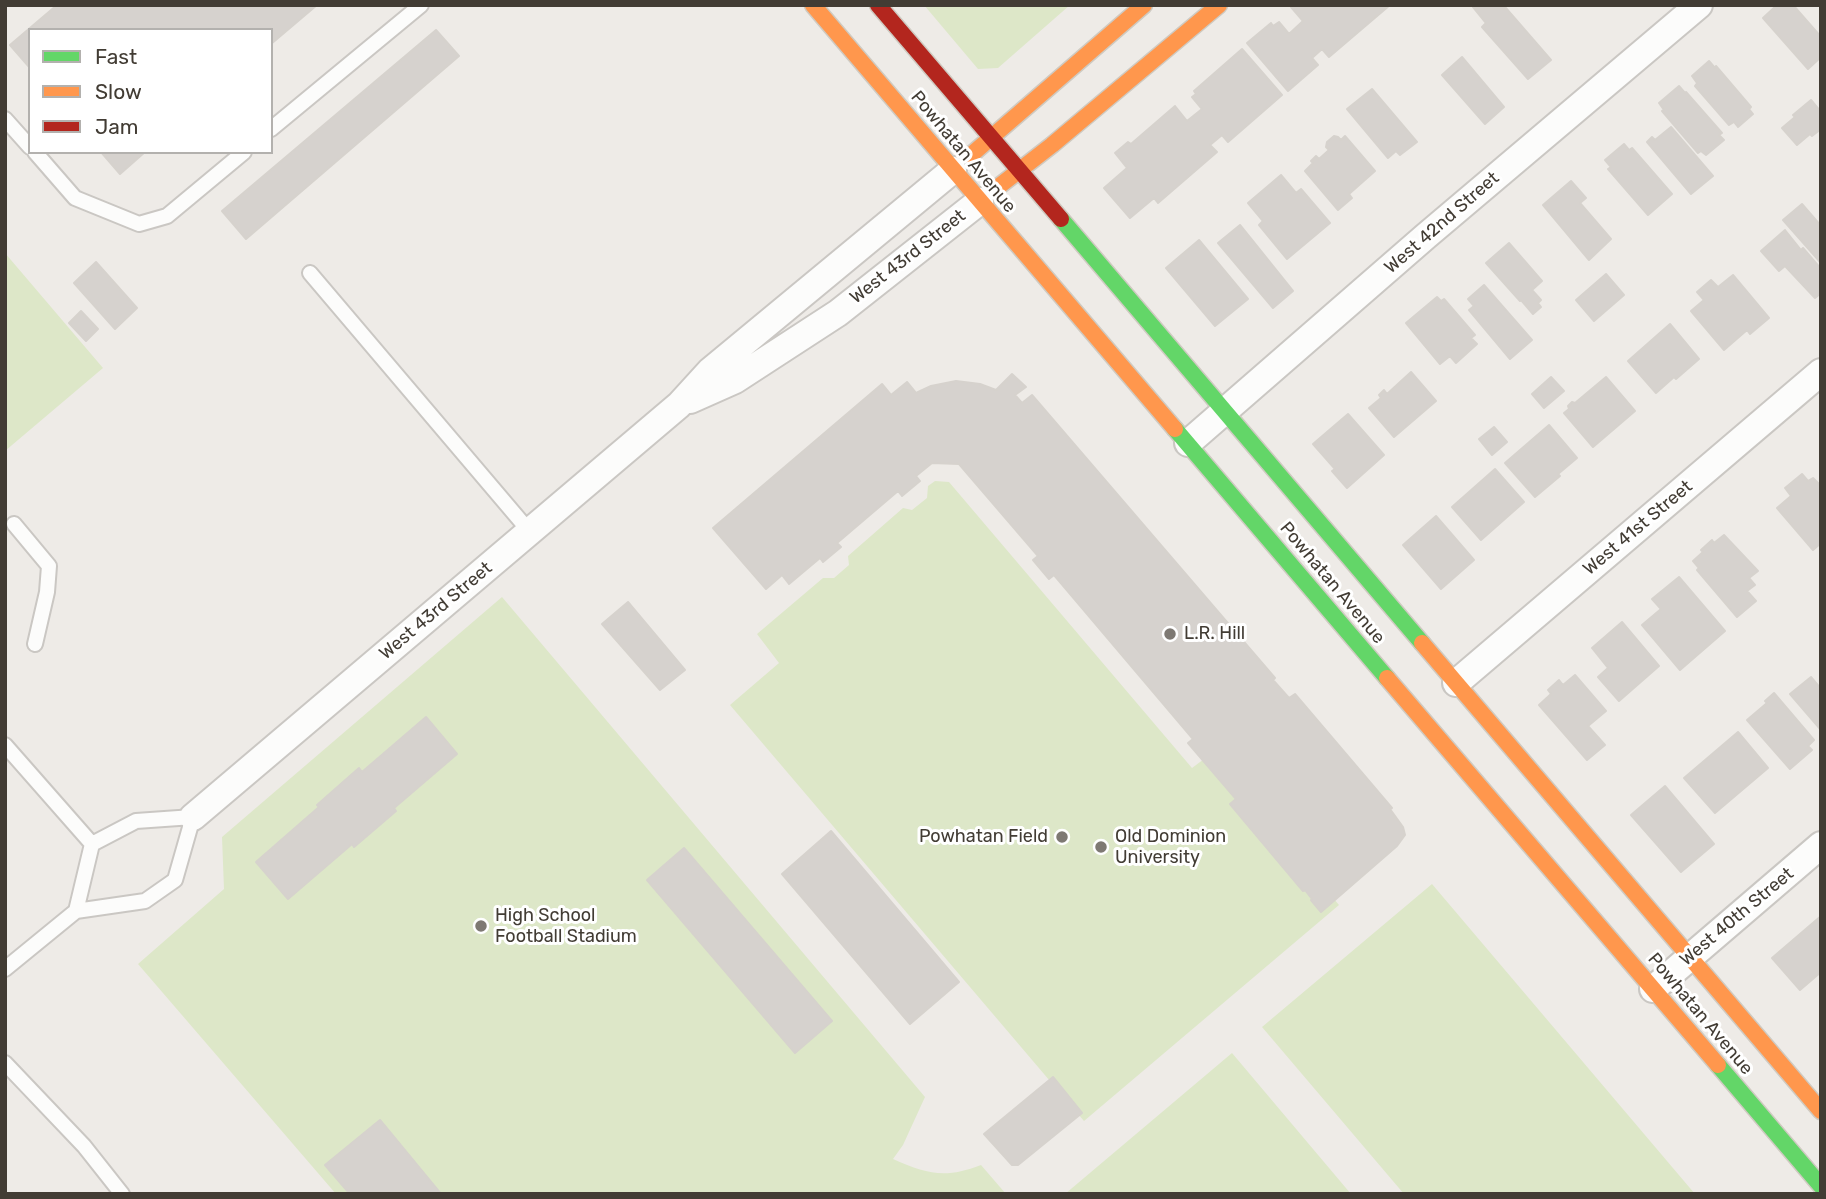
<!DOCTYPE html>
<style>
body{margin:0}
#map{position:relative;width:1826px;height:1199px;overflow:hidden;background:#eeebe7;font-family:Rubik,sans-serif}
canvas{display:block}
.frame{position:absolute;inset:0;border:7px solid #423c34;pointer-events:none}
.legend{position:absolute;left:28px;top:28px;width:245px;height:126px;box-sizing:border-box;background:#fff;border:2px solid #b3b1ae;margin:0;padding:9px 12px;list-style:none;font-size:21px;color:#423c34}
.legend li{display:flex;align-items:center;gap:14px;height:35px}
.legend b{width:35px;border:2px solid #b3b1ae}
</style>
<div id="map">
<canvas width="1826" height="1199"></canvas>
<div class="frame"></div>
<ul class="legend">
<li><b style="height:9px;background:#63d668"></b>Fast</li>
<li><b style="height:9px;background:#ff974d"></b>Slow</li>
<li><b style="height:9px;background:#b3261e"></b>Jam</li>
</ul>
</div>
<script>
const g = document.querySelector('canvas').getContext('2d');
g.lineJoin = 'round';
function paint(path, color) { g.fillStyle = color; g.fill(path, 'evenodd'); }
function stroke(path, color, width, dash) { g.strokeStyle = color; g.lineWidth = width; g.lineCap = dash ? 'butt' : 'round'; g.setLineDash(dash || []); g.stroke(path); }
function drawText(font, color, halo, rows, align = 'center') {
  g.font = font + ' Rubik,sans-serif'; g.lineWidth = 6; g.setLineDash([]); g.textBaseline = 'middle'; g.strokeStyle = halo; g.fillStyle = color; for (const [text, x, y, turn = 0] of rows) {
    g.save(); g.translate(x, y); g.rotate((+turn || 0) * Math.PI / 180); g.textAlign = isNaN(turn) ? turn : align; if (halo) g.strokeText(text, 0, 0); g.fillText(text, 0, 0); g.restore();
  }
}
paint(new Path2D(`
 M 924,5 L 1070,5 L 998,68 L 978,69 Z
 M 5,253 L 103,368 L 5,451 Z
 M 935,481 L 949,482 L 1192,768 L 1212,753 L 1339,905 L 1084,1121 L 730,705 L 779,663 L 757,634 L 823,578 L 834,578 L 849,565 L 848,556 L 903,508 L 912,510 L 927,498 L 928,486 Z
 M 502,597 L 925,1097 L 903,1145 L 893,1159 C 927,1174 945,1179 981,1165 L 1006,1194 L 336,1194 L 138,964 L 224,889 L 222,837 Z
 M 1432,884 L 1695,1194 L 1404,1194 L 1262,1027 Z
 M 1232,1053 L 1351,1194 L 1065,1194 Z`), '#dde7c8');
const building = new Path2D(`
 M 57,5 L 317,5 L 271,44 L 271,30 L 30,30 L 30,68 L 10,45 Z
 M 1293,5 L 1390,5 L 1329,57 L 1322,49 L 1312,58 L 1318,65 L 1288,91 L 1247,43 L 1271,23 L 1273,26 L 1279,22 L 1289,34 L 1303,21 L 1291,7 Z
 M 1475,5 L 1501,5 L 1504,8 L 1505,7 L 1551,60 L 1528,79 L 1482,27 L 1486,23 L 1473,7 Z
 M 1777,5 L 1793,5 L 1821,37 L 1821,57 L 1808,69 L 1763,18 Z
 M 436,30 L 459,56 L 246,239 L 222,211 Z
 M 1242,49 L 1282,95 L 1228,142 L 1222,135 L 1210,145 L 1217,152 L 1158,203 L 1154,198 L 1130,218 L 1104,188 L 1127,168 L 1115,153 L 1128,142 L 1131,144 L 1175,106 L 1187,121 L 1202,109 L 1192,97 L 1196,94 L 1194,91 Z
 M 1462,57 L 1504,107 L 1485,124 L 1442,75 Z
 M 1709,61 L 1715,68 L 1716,66 L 1751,107 L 1749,109 L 1753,114 L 1738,127 L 1734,122 L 1729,125 L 1695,86 L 1697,83 L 1692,76 Z
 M 1679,86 L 1685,93 L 1686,92 L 1722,133 L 1719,135 L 1724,140 L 1706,155 L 1701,151 L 1698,153 L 1662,111 L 1664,110 L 1659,103 Z
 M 1372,89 L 1417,142 L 1400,155 L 1396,151 L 1388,158 L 1347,109 Z
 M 1811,100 L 1821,112 L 1821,129 L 1812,136 L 1810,134 L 1797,145 L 1782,128 L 1795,117 L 1793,115 Z
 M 1671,127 L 1713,176 L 1691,194 L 1647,142 L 1652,137 L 1655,140 Z
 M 1334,136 L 1338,137 L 1341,140 L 1345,136 L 1375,171 L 1349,194 L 1352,198 L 1338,210 L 1305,171 L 1313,163 L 1311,161 L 1316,156 L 1319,159 L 1329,150 L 1326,147 L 1327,142 Z
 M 1624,144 L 1629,150 L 1632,148 L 1672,194 L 1648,215 L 1608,169 L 1611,167 L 1605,160 Z
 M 101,152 L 145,152 L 120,174 Z
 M 1281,175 L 1296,193 L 1301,189 L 1330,223 L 1287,259 L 1259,225 L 1263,221 L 1248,203 Z
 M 1571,181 L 1586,198 L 1580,203 L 1611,239 L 1589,260 L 1543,205 Z
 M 1802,204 L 1821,226 L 1821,263 L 1783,220 Z
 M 1240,225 L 1293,291 L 1273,308 L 1218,243 Z
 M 1785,230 L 1801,250 L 1803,248 L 1821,269 L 1821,293 L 1815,298 L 1785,266 L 1779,271 L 1761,251 Z
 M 1199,240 L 1248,299 L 1215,326 L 1166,268 Z
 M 1509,243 L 1542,281 L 1532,290 L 1541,300 L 1538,303 L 1541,307 L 1533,314 L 1521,300 L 1520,301 L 1486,263 Z
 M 96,262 L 137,308 L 115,329 L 74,283 Z
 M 1606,274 L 1624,295 L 1594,321 L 1576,300 Z
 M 1733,275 L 1769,318 L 1750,334 L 1747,330 L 1724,350 L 1691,311 L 1704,300 L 1697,292 L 1711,280 L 1718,287 Z
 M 1484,285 L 1532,340 L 1510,359 L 1469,310 L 1474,306 L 1468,299 Z
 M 1437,297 L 1441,301 L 1444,299 L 1475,335 L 1471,338 L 1477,344 L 1456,363 L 1450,356 L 1440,364 L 1406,323 Z
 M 81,311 L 98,329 L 86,341 L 69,323 Z
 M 1670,324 L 1699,359 L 1676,379 L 1674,377 L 1656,393 L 1628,361 Z
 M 1411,372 L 1436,401 L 1394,437 L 1369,408 L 1381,398 L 1379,395 L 1384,390 L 1387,394 Z
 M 1012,374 L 1026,387 L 1015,395 L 1022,403 L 1032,395 L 1275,678 L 1273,680 L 1289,698 L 1295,694 L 1392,808 L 1390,809 L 1403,827 L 1405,835 L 1397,846 L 1321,912 L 1311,900 L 1312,899 L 1305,890 L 1303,891 L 1230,804 L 1236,799 L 1188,743 L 1193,739 L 1054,575 L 1049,579 L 1033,560 L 1038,556 L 959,464 L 932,463 L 916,476 L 920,481 L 902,496 L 898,491 L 837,543 L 841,547 L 823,562 L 820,558 L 789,584 L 782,575 L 766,589 L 713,528 L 882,384 L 891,395 L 907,382 L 916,393 L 931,386 L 956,381 L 980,384 L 996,390 Z
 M 1551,377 L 1564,391 L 1544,408 L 1532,394 Z
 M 1606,377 L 1635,411 L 1593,447 L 1564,413 L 1569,409 L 1568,406 L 1572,402 L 1575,403 Z
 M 1348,414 L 1384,455 L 1347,488 L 1332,471 L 1335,469 L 1313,444 Z
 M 1549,425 L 1577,458 L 1558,474 L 1560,476 L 1535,497 L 1505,463 Z
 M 1494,427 L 1507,442 L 1492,455 L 1479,439 Z
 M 1495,469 L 1524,502 L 1481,540 L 1452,507 Z
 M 1802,474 L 1808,481 L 1813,478 L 1821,486 L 1821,543 L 1813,550 L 1777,508 L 1791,496 L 1785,488 Z
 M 1436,516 L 1474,560 L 1441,589 L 1403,545 Z
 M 1724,535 L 1758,571 L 1749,578 L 1755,585 L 1747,591 L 1756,601 L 1737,617 L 1697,570 L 1699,568 L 1693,561 L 1703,552 L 1701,550 L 1712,540 L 1714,543 Z
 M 1679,577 L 1725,631 L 1680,670 L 1642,625 L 1661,609 L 1652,599 Z
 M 628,602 L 685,670 L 660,690 L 602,624 Z
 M 1622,622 L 1659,666 L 1619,701 L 1598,677 L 1608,668 L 1592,648 Z
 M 1575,675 L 1606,711 L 1588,726 L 1605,745 L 1587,760 L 1539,705 L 1551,694 L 1548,690 L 1559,680 L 1563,685 Z
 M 1811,677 L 1821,689 L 1821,730 L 1790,694 Z
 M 1774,693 L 1814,740 L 1808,746 L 1812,750 L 1790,769 L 1747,720 L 1767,703 L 1765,701 Z
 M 426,717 L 457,754 L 394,808 L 396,811 L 354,847 L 352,844 L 288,899 L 256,862 L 319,807 L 317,805 L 359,768 L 362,772 Z
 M 1738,732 L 1768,768 L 1715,813 L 1684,778 Z
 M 1665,786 L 1714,844 L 1681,872 L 1631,815 Z
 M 831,831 L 959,982 L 910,1024 L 782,874 Z
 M 684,848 L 832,1021 L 795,1053 L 647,880 Z
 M 1821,916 L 1821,972 L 1800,990 L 1772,958 Z
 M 1053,1077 L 1082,1113 L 1018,1165 L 1012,1165 L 984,1134 Z
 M 380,1120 L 441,1194 L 350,1194 L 325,1165 Z`);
paint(building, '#d6d2ce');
stroke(building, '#d6d2cd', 2);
const lane = new Path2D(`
 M 5,119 L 30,147
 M 271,129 L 421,5
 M 35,152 L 75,198 L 139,224 L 167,216 L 244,152
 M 310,273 L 530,532
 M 14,524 L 49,566 L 47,592 L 35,644
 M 5,745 L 92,844
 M 193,817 L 175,880 L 145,901 L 76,911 L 92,844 L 136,821 Z
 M 5,969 L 76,911
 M 5,1063 L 84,1146 L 122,1194`);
const street = new Path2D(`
 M 690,400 L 735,380 L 838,313 L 980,201
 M 1188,443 L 1426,236 L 1699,5
 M 1456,683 L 1821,372
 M 193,817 L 679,405 L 710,371 L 953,170
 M 1653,989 L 1821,845`);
const fast = new Path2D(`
 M 1061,219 L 1422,643
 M 1175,429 L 1387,678
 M 1718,1065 L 1821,1186`);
const slow = new Path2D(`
 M 813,5 L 1175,429
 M 971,155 L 1144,5
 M 998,187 L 1052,145 L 1219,5
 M 1422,643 L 1821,1111
 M 1387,678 L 1718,1065`);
const jam = new Path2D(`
 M 878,5 L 1061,219`);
stroke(lane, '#cac7c3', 18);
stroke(street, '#cac7c3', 30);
stroke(fast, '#cfcac1', 19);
stroke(slow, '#cfcac1', 19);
stroke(jam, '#cfcac1', 19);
stroke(lane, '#fcfcfb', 14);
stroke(street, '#fcfcfb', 26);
stroke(fast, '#63d668', 16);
stroke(slow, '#ff974d', 16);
stroke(jam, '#b3261e', 16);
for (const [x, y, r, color] of [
 [1170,634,7,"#7e7973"],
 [1062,837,7,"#7e7973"],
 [1101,847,7,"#7e7973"],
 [481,926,7,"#7e7973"]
]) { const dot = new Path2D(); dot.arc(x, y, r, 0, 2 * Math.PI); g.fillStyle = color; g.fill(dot); stroke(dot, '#fff', 2.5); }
drawText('18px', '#423c34', '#fff', [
 ["Powhatan Avenue",963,152,50],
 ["West 42nd Street",1442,223,-41],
 ["West 43rd Street",908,257,-38],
 ["West 41st Street",1638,528,-40],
 ["Powhatan Avenue",1332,583,50],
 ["West 43rd Street",436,611,-40],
 ["West 40th Street",1737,917,-40],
 ["Powhatan Avenue",1700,1014,50]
]);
drawText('18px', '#423c34', '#fff', [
 ["L.R. Hill",1184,634],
 ["Powhatan Field",1048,837,"right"],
 ["Old Dominion",1115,837],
 ["University",1115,858],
 ["High School",495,916],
 ["Football Stadium",495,937]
], 'left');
</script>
